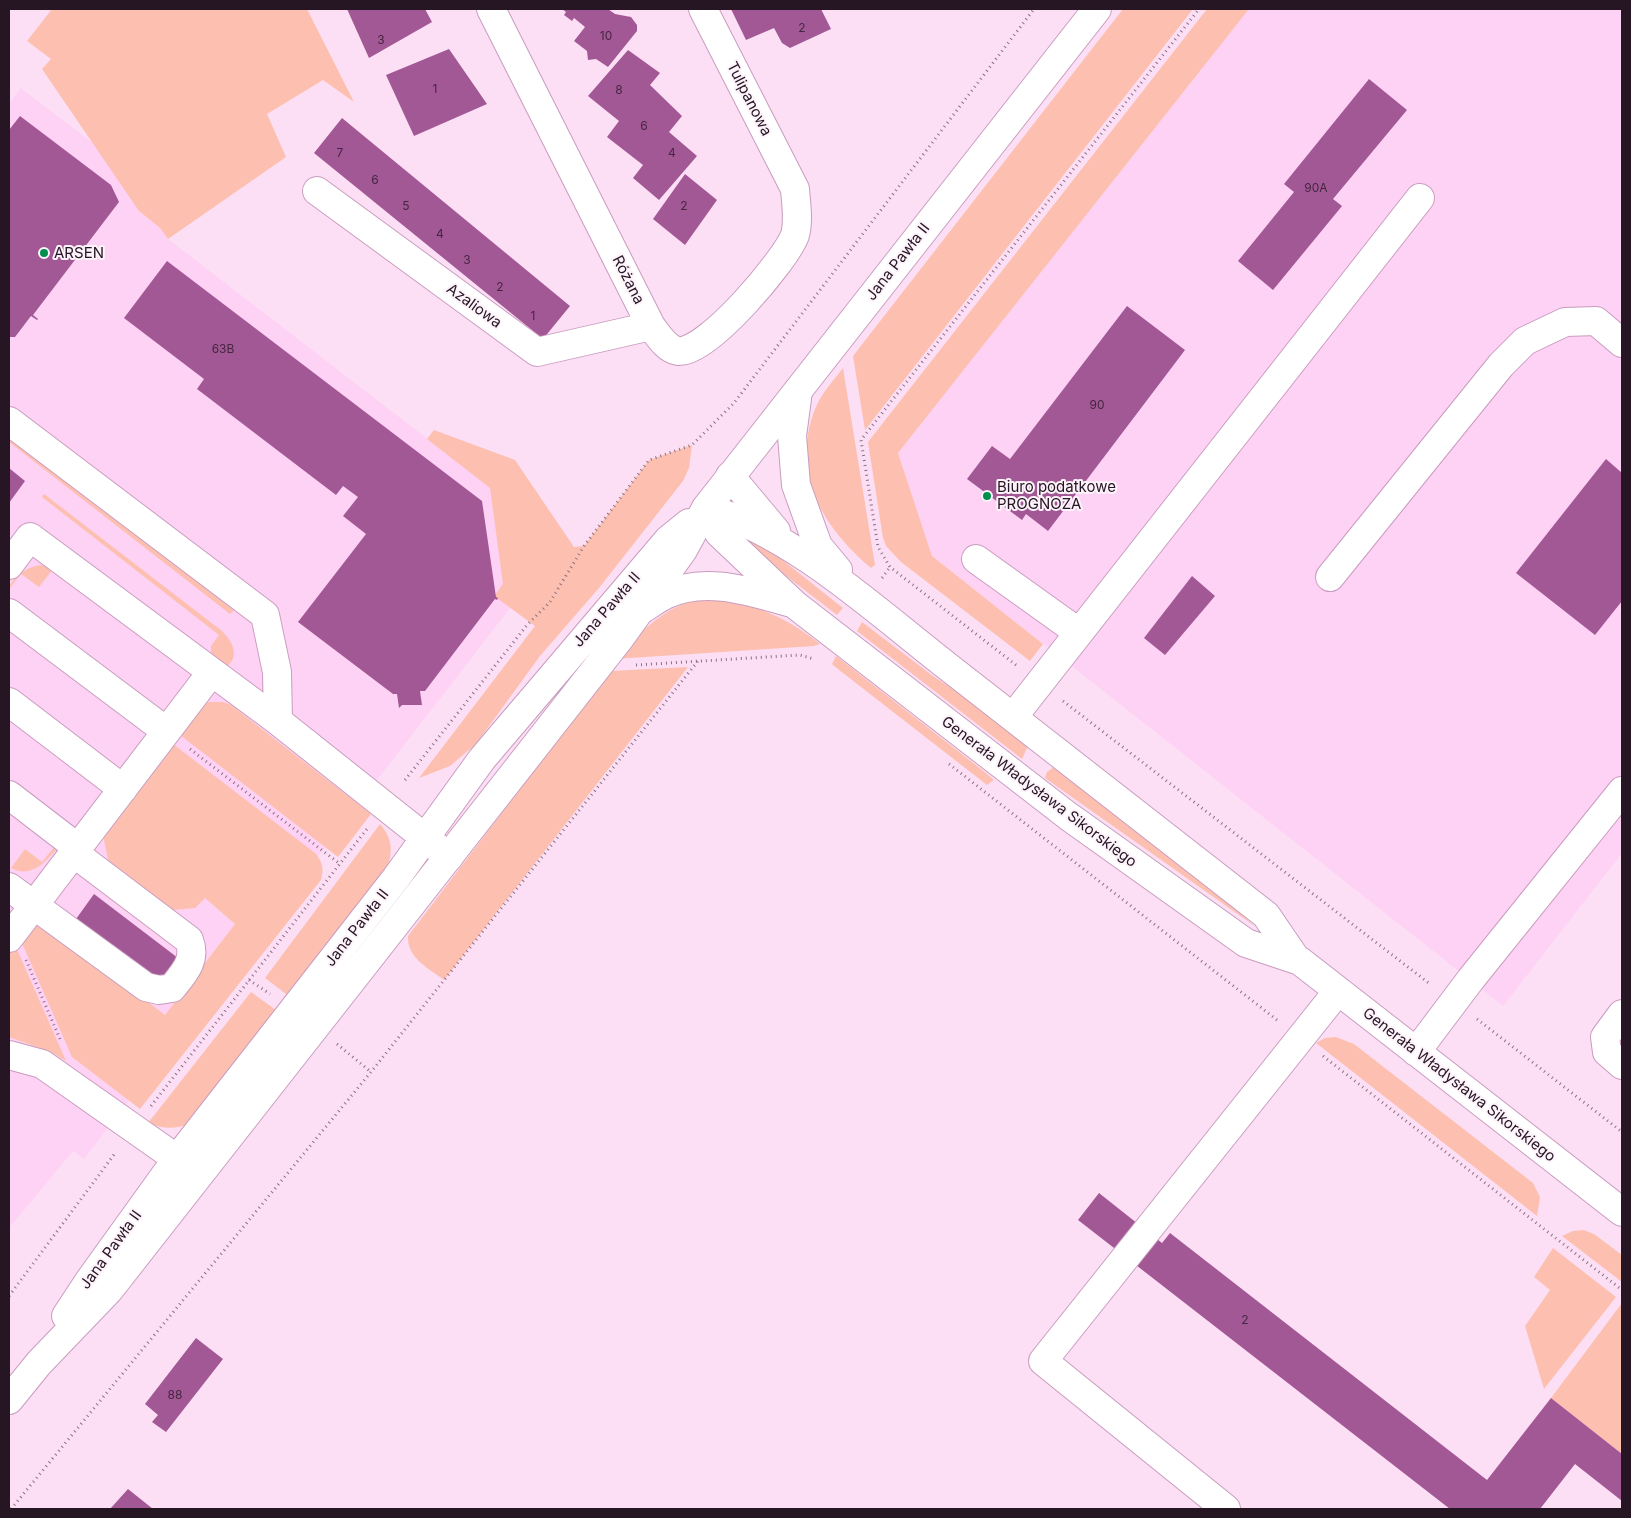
<!DOCTYPE html>
<meta charset="utf-8">
<style>
body{margin:0}
#map{position:relative;width:1631px;height:1518px;overflow:hidden;background:#fcdff5;font-family:Inter,sans-serif}
canvas{display:block}
.frame{position:absolute;inset:0;border:10px solid #261523;pointer-events:none}
</style>
<div id="map">
<canvas width="1631" height="1518"></canvas>
<div class="frame"></div>
</div>
<script>
const g = document.querySelector('canvas').getContext('2d');
g.lineJoin = 'round';
function paint(path, color) { g.fillStyle = color; g.fill(path, 'evenodd'); }
function stroke(path, color, width, dash) { g.strokeStyle = color; g.lineWidth = width; g.lineCap = dash ? 'butt' : 'round'; g.setLineDash(dash || []); g.stroke(path); }
function drawText(font, color, halo, rows, align = 'center') {
  g.font = font + ' Inter,sans-serif'; g.lineWidth = 4; g.setLineDash([]); g.textBaseline = 'middle'; g.strokeStyle = halo; g.fillStyle = color; for (const [text, x, y, turn = 0] of rows) {
    g.save(); g.translate(x, y); g.rotate((+turn || 0) * Math.PI / 180); g.textAlign = isNaN(turn) ? turn : align; if (halo) g.strokeText(text, 0, 0); g.fillText(text, 0, 0); g.restore();
  }
}
paint(new Path2D(`
 M 1249,9 L 1622,9 L 1622,853 L 1503,1006 L 932,556 L 898,453 Z
 M 21,88 L 119,163 L 139,211 L 160,228 L 168,239 L 490,487 L 524,590 L 84,1159 L 73,1151 L 9,1228 L 9,103 Z`), '#fed2f4');
paint(new Path2D(`
 M 52,9 L 307,9 L 354,102 L 323,80 L 267,114 L 286,157 L 168,239 L 160,228 L 139,211 L 42,69 L 51,59 L 27,41 Z
 M 1123,9 L 1193,9 L 865,430 L 853,356 Z
 M 1207,9 L 1249,9 L 898,453 L 932,556 L 1043,644 L 1030,661 L 901,562 L 886,546 L 883,538 L 868,442 Z
 M 843,368 L 875,565 L 871,568 C 823,527 790,474 815,409 C 821,394 833,381 843,368 Z
 M 434,430 L 515,460 L 574,547 L 584,546 L 649,460 L 692,445 L 689,468 L 683,481 L 599,588 L 540,656 L 476,744 L 450,766 L 419,778 L 535,626 L 494,596 L 503,584 L 490,488 L 427,439 Z
 M 9,437 L 234,610 L 230,614 L 9,442 Z
 M 44,494 L 222,631 C 232,641 241,656 226,667 L 211,653 L 211,646 L 219,635 L 42,497 Z
 M 753,541 L 761,543 L 843,608 L 837,615 L 755,552 L 751,546 Z
 M 41,565 L 53,569 L 39,587 L 21,574 L 9,589 L 9,586 C 18,574 26,567 41,565 Z
 M 696,599 C 744,599 783,614 820,644 L 814,646 L 615,659 C 639,633 661,610 696,599 Z
 M 862,622 L 933,676 L 1018,731 L 1028,746 L 1022,759 L 857,631 Z
 M 836,656 L 981,769 L 994,780 L 987,785 L 834,666 L 832,664 Z
 M 688,667 L 444,980 C 427,967 407,958 408,936 L 610,671 Z
 M 209,702 L 223,702 L 231,705 L 371,814 L 338,857 L 180,735 L 203,705 Z
 M 173,744 L 315,853 C 323,862 324,869 321,880 L 140,1109 L 72,1057 L 21,941 L 38,918 L 165,1015 L 235,924 L 205,898 L 195,908 L 173,910 L 108,860 L 103,835 Z
 M 1054,767 L 1210,888 L 1256,927 L 1045,778 L 1047,772 Z
 M 380,824 C 394,840 393,855 385,874 L 290,997 L 265,978 Z
 M 55,846 L 56,850 C 44,864 30,878 11,868 L 25,849 L 42,862 Z
 M 16,947 L 66,1061 L 51,1052 L 9,1037 L 9,953 Z
 M 251,992 L 280,1013 L 194,1122 C 178,1129 164,1130 148,1123 Z
 M 1336,1037 L 1354,1044 L 1533,1183 L 1540,1197 L 1537,1216 L 1316,1043 L 1325,1038 Z
 M 1584,1230 L 1594,1234 L 1622,1255 L 1622,1282 L 1562,1236 L 1573,1231 Z
 M 1553,1248 L 1616,1297 L 1544,1389 L 1525,1326 L 1550,1290 L 1534,1277 Z
 M 1622,1303 L 1622,1454 L 1551,1398 Z`), '#fdc0b0');
paint(new Path2D(`
 M 347,9 L 425,9 L 432,22 L 369,58 Z
 M 562,9 L 608,9 L 615,14 L 631,17 L 637,25 L 637,31 L 608,67 L 596,59 L 588,60 L 587,51 L 574,41 L 585,27 L 574,18 L 572,21 L 564,15 L 566,12 Z
 M 731,9 L 821,9 L 831,29 L 790,48 L 782,43 L 774,28 L 746,40 Z
 M 449,49 L 487,104 L 414,136 L 386,75 Z
 M 628,50 L 660,73 L 650,85 L 682,116 L 669,132 L 697,156 L 659,200 L 633,178 L 643,165 L 607,137 L 619,121 L 588,96 Z
 M 1369,79 L 1407,110 L 1333,199 L 1342,206 L 1273,290 L 1238,261 L 1294,192 L 1284,184 Z
 M 20,116 L 111,185 L 119,202 L 33,315 L 38,319 L 37,320 L 31,316 L 15,337 L 9,337 L 9,130 Z
 M 342,118 L 570,306 L 543,339 L 314,153 Z
 M 685,174 L 717,200 L 685,245 L 653,219 Z
 M 167,261 L 482,501 L 496,597 L 498,598 L 497,600 L 495,599 L 425,691 L 420,691 L 422,705 L 402,705 L 399,708 L 397,694 L 393,694 L 298,622 L 366,534 L 343,516 L 358,497 L 343,486 L 336,495 L 197,389 L 204,379 L 124,318 Z
 M 1127,306 L 1185,350 L 1048,531 L 1026,514 L 1022,520 L 967,479 L 992,446 L 1010,459 Z
 M 1606,459 L 1622,473 L 1622,601 L 1595,635 L 1516,573 Z
 M 9,468 L 25,481 L 9,503 Z
 M 1192,576 L 1215,596 L 1165,655 L 1144,638 Z
 M 94,894 L 178,958 L 159,983 L 76,919 Z
 M 1099,1193 L 1162,1243 L 1170,1233 L 1487,1480 L 1551,1398 L 1622,1454 L 1622,1501 L 1575,1464 L 1540,1509 L 1450,1509 L 1078,1220 Z
 M 196,1338 L 223,1359 L 166,1432 L 152,1422 L 158,1415 L 145,1404 Z
 M 128,1489 L 153,1509 L 110,1509 Z`), '#a35896');
const minor = new Path2D(`
 M 491,9 L 651,326 C 658,335 666,349 678,351 C 706,355 786,260 795,235 C 799,221 796,203 795,189 L 703,9
 M 317,191 L 537,352 L 651,326
 M 798,391 L 792,436 L 796,485 L 818,546 L 838,570
 M 9,421 L 265,615 L 277,672 L 278,721 L 449,857
 M 730,476 L 776,531
 M 706,508 L 719,533 L 794,604 L 1068,816 L 1246,943 L 1300,961 L 1622,1212
 M 706,508 C 794,534 875,610 947,666 C 1054,749 1160,832 1266,915 L 1296,959
 M 976,559 L 1078,632
 M 9,565 L 30,537 L 278,721
 M 1330,577 L 1501,365 L 1525,341 L 1565,322 L 1596,321 L 1622,343
 M 641,610 C 649,605 657,599 665,595 C 704,576 749,591 788,602
 M 9,613 L 166,731
 M 9,702 L 123,789
 M 1013,717 L 1420,198
 M 9,795 L 78,848
 M 9,887 L 146,987 L 159,990 L 172,988 C 184,973 197,960 189,940 L 74,853
 M 9,938 L 211,673
 M 1622,1014 L 1605,1037 L 1607,1052 L 1622,1065
 M 1416,1052 L 1471,979 L 1622,791
 M 9,1055 L 42,1064 L 197,1173
 M 1226,1509 L 1043,1361 L 1338,991`);
const major = new Path2D(`
 M 66,1316 L 89,1281 L 176,1160 L 396,878 L 482,759 L 668,540 L 689,523
 M 9,1400 L 39,1363 L 109,1290 L 620,638 L 683,550 L 706,508 L 1097,9`);
stroke(minor, '#c99cbf', 30);
stroke(major, '#c99cbf', 30);
stroke(new Path2D(`
 M 882,578 L 890,567
 M 636,665 L 800,655 L 814,659
 M 1016,665 L 890,567 L 878,547 L 861,440 L 1199,9
 M 1063,701 L 1430,984
 M 190,749 L 340,864
 M 949,764 L 1277,1020
 M 405,780 L 527,625 L 550,602 L 584,546 L 649,460 L 692,445 L 734,403 L 1034,9
 M 26,960 L 60,1039
 M 249,980 L 270,994
 M 1477,1019 L 1622,1132
 M 337,1044 L 371,1072
 M 1323,1056 L 1622,1290
 M 151,1106 L 367,829
 M 9,1296 L 116,1152
 M 11,1509 L 371,1072 L 698,661`), '#897284', 3, [1, 4]);
stroke(minor, '#fff', 28);
stroke(major, '#fff', 28);
for (const [x, y, r, color] of [
 [44,253,5,"#008f4e"],
 [987,496,5,"#008f4e"]
]) { const dot = new Path2D(); dot.arc(x, y, r, 0, 2 * Math.PI); g.fillStyle = color; g.fill(dot); stroke(dot, '#fdf3fa', 2); }
drawText('12px', '#452640', null, [
 ["2",802,28],
 ["10",606,36],
 ["3",381,40],
 ["1",435,89],
 ["8",619,90],
 ["6",644,126],
 ["7",340,153],
 ["4",672,153],
 ["6",375,180],
 ["90A",1316,188],
 ["5",406,206],
 ["2",684,206],
 ["4",440,234],
 ["3",467,260],
 ["2",500,287],
 ["1",533,316],
 ["63B",223,349],
 ["90",1097,405],
 ["2",1245,1320],
 ["88",175,1395]
]);
drawText('15px', '#261523', '#fdf3fa', [
 ["Tulipanowa",749,99,63],
 ["Jana Pawła II",898,262,-52],
 ["Różana",628,280,63],
 ["Azaliowa",474,306,36],
 ["Jana Pawła II",607,610,-49],
 ["Generała Władysława Sikorskiego",1039,792,37],
 ["Jana Pawła II",357,928,-52],
 ["Generała Władysława Sikorskiego",1459,1085,38],
 ["Jana Pawła II",111,1250,-54]
]);
drawText('15px', '#261523', '#fdf3fa', [
 ["ARSEN",54,253],
 ["Biuro podatkowe",997,487],
 ["PROGNOZA",997,504]
], 'left');
</script>
